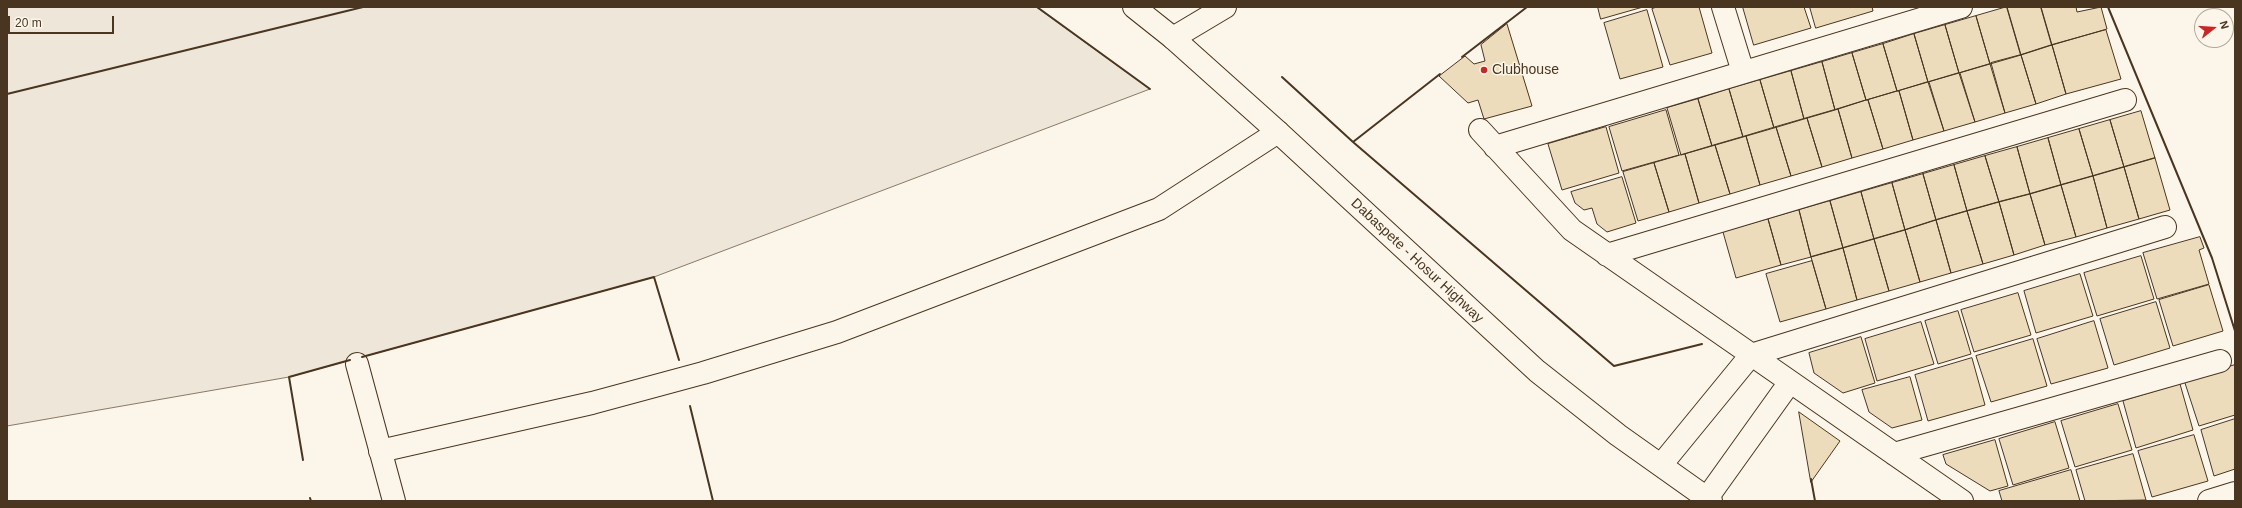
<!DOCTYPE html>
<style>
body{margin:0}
#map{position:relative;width:2242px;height:508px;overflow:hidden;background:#fbf6e9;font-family:Helvetica,sans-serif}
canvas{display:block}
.frame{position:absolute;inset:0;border:8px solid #4a3520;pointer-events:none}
.north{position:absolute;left:2194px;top:8px;width:40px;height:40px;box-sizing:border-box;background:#fbf6e9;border:1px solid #b4a999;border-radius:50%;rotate:73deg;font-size:11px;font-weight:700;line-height:16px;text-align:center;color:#4a3520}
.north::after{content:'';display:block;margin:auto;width:14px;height:18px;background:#c62828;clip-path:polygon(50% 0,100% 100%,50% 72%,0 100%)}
.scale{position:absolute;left:8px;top:16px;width:106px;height:18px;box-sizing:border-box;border:2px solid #4a3520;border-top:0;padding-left:5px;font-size:12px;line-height:14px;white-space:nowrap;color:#4a3520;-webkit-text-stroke:3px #fbf6e9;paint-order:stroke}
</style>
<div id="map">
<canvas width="2242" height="508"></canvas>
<div class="frame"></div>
<div class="north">N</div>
<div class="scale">20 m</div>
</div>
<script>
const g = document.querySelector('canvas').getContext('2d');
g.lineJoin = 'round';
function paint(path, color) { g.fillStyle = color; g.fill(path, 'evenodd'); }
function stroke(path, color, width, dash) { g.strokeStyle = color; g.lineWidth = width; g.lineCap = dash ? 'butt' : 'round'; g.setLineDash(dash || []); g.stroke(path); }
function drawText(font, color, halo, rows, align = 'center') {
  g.font = font + ' Helvetica,sans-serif'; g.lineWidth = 3; g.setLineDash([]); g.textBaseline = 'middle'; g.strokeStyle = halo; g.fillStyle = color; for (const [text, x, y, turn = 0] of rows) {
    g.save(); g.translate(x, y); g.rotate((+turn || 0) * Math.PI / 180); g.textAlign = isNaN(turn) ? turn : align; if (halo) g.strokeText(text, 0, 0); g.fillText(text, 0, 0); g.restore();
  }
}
const green = new Path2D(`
 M 7,7 L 1036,7 L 1150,89 L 654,277 L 289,377 L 7,426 Z`);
paint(green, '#ede6d9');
stroke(green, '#887966', 1);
const building = new Path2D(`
 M 1598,7 L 1643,7 L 1601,19 Z
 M 1657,7 L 1699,7 L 1712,53 L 1670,65 L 1652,9 Z
 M 1743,7 L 1804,7 L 1811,28 L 1754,45 Z
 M 1810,7 L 1872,7 L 1873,11 L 1816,28 Z
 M 2007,7 L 2021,55 L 1990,64 L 1976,16 Z
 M 2007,7 L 2041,7 L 2052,45 L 2021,55 Z
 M 2041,7 L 2076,7 L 2077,12 L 2101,7 L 2107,29 L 2052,45 Z
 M 1647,10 L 1663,67 L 1620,79 L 1604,23 Z
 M 1976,16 L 1990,64 L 1959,73 L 1945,25 Z
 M 1507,24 L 1532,106 L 1484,119 L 1478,100 L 1468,103 L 1439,76 L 1465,56 L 1474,64 L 1485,61 L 1481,45 Z
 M 1945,25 L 1959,73 L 1928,82 L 1914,34 Z
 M 2106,30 L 2121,79 L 2066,94 L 2052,45 Z
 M 1914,34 L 1928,82 L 1897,91 L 1883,44 Z
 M 1883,44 L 1897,91 L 1866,100 L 1852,53 Z
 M 2052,45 L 2066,94 L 2036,104 L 2021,55 Z
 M 1852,53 L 1866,100 L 1835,110 L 1822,62 Z
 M 2021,55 L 2036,104 L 2005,113 L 1991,63 Z
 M 1822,62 L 1835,110 L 1804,119 L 1791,71 Z
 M 1990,64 L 2005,113 L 1975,122 L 1960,73 Z
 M 1791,71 L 1804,119 L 1774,128 L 1760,80 Z
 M 1959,73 L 1975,122 L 1944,131 L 1929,82 Z
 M 1760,80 L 1774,128 L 1743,137 L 1729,89 Z
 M 1928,82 L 1944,131 L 1913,140 L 1899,91 Z
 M 1729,89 L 1743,137 L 1712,146 L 1698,99 Z
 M 1897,91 L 1899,91 L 1913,140 L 1883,149 L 1868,100 Z
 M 1698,99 L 1712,146 L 1681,155 L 1667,108 Z
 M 1866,100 L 1868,100 L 1883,149 L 1852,158 L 1838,109 Z
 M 1838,109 L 1852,158 L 1822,167 L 1807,118 Z
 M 1666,110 L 1679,155 L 1622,171 L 1609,127 Z
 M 2141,111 L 2155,158 L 2124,167 L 2110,120 Z
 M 1807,118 L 1822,167 L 1791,176 L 1776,127 Z
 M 2110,120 L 2124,167 L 2093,176 L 2079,129 Z
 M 1606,127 L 1619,173 L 1562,190 L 1548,144 Z
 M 1776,127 L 1791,176 L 1760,185 L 1746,136 Z
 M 2079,129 L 2093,176 L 2061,185 L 2048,138 Z
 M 1746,136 L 1760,185 L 1730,194 L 1715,145 Z
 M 2048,138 L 2061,185 L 2030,194 L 2017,147 Z
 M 1715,145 L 1730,194 L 1699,203 L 1685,154 Z
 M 2017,147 L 2030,194 L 1999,202 L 1985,156 Z
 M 1685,154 L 1699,203 L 1669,212 L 1654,163 Z
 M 1985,156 L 1999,202 L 1967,211 L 1954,165 Z
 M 2155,158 L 2170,210 L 2139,219 L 2124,167 Z
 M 1654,163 L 1669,212 L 1638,221 L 1623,172 Z
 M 1954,165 L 1967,211 L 1936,220 L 1923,174 Z
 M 2124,167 L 2139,219 L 2107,228 L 2093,176 Z
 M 1923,174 L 1936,220 L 1905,230 L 1892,183 Z
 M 2093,176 L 2107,228 L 2076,237 L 2061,185 Z
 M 1622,177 L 1636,223 L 1607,232 L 1597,224 L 1592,208 L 1584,210 L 1575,203 L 1571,192 Z
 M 1892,183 L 1905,230 L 1874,239 L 1861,192 Z
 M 2061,185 L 2076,237 L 2045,245 L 2030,194 Z
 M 1861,192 L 1874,239 L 1843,248 L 1830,201 Z
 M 2030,194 L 2045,245 L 2014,255 L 1999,202 Z
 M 1830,201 L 1843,248 L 1811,257 L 1799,210 Z
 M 1999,202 L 2014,255 L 1983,264 L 1967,211 Z
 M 1799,210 L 1811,257 L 1781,265 L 1768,219 Z
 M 1967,211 L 1983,264 L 1951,273 L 1936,220 Z
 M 1768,219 L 1781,265 L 1736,278 L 1723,232 Z
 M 1936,220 L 1951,273 L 1920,282 L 1905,230 Z
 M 1905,230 L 1920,282 L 1889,291 L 1874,239 Z
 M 2200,237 L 2204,248 L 2199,250 L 2209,284 L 2157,299 L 2143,253 Z
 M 1874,239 L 1889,291 L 1857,300 L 1843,248 Z
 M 1843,248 L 1857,300 L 1826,309 L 1811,257 Z
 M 2141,256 L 2154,299 L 2097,316 L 2084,273 Z
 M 1812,261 L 1826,309 L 1780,322 L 1766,274 Z
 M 2080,274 L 2093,316 L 2036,333 L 2024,291 Z
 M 2209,285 L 2223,331 L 2173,346 L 2159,300 Z
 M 2018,293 L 2031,335 L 1974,352 L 1961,310 Z
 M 2156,302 L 2170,348 L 2114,365 L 2100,319 Z
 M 1958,311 L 1971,354 L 1938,364 L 1925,321 Z
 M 2094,321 L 2108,368 L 2051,384 L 2037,339 Z
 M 1921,322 L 1934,364 L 1877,381 L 1865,339 Z
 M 1861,337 L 1875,383 L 1843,393 L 1814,373 L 1809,353 Z
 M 2033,339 L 2047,386 L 1991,402 L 1976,356 Z
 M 1972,358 L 1985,405 L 1928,421 L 1915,375 Z
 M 2235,365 L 2235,415 L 2199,426 L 2184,380 Z
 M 1910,377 L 1922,420 L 1892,428 L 1869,412 L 1862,390 Z
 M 2180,384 L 2193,430 L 2136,448 L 2123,401 Z
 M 2118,404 L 2132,450 L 2075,467 L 2061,421 Z
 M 1799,412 L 1840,441 L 1811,482 Z
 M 2235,419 L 2235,469 L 2214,476 L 2201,430 Z
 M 2055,422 L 2069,468 L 2013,485 L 1999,439 Z
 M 2194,435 L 2208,481 L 2152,497 L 2138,451 Z
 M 1995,440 L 2008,486 L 1990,491 L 1946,464 L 1943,455 Z
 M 2133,454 L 2146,500 L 2085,501 L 2076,470 Z
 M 2071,470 L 2080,501 L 2002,501 L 1999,491 Z`);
paint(building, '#ecdcbc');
stroke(building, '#4a3520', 1);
const minor = new Path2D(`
 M 1723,7 L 1743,72
 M 1173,38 L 1225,7
 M 1480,130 L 1572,230 L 1962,501
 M 1495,147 L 1961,7
 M 1607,255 L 2125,100
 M 357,364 L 394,501
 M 380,451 L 592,403 L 703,373 L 837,332 L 1159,209 L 1278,132
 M 1894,454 L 2220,361
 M 1661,465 L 1751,355 L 2165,227
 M 1707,498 L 1790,382
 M 2209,501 L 2235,493`);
const trunk = new Path2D(`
 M 1134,7 L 1173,38 L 1278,132 L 1537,371 L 1618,435 L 1711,501`);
stroke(minor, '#4a3520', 24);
stroke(trunk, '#4a3520', 24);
stroke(minor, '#fbf6e9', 22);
stroke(trunk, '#fbf6e9', 22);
stroke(new Path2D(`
 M 1037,7 L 1150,89
 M 2108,7 L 2212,258 L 2235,331
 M 1462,57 L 1527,7
 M 1440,74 L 1353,142 L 1614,366 L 1702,344
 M 1282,77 L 1353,142
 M 7,94 L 363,7
 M 362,357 L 654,277 L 679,360
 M 690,406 L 713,501
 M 303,460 L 289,377 L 350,360
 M 1811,479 L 1815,501
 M 310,498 L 311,501`), '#4a3520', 2);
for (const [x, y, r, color] of [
 [1484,70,4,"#c62828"]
]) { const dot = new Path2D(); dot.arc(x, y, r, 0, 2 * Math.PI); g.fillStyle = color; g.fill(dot); stroke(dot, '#fbf6e9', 1.5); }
drawText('14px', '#4a3520', '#fbf6e9', [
 ["Clubhouse",1492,70]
], 'left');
drawText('14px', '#4a3520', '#fbf6e9', [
 ["Dabaspete - Hosur Highway",1417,261,43]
]);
</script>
